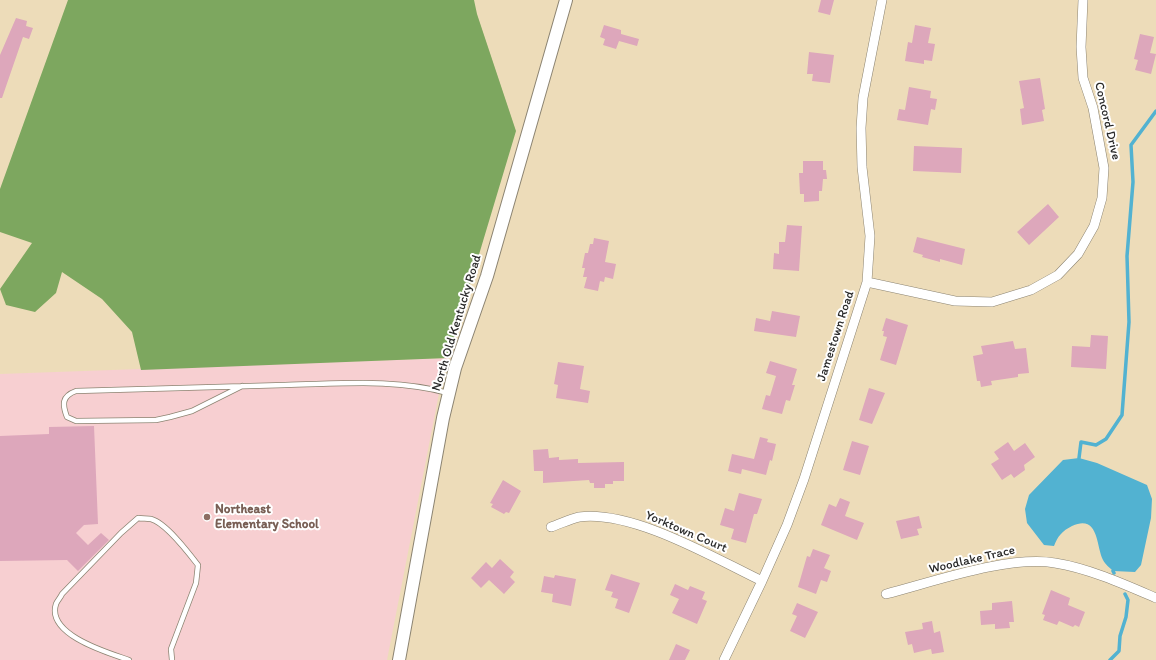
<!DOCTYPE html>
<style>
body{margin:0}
canvas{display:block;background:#eddcb9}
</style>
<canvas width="1156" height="660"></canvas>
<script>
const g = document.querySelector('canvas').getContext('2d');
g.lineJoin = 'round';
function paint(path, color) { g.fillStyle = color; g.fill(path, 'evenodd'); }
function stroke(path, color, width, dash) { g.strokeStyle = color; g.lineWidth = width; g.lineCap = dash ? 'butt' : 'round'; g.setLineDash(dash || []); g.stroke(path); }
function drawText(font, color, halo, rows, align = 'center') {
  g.font = font + ' Itim,sans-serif'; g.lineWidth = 4; g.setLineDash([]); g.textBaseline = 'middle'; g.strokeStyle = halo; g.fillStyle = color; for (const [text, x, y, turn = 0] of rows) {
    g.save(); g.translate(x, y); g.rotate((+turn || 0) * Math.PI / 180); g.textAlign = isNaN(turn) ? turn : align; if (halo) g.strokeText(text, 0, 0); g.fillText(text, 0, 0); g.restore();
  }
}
paint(new Path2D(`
 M 448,358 L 443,373 L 387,660 L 0,660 L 0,374 Z`), '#f7cfd1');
paint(new Path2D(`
 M 68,0 L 474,0 L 477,14 L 516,131 L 448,358 L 141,370 L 132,332 L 102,299 L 62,272 L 56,293 L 35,312 L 6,305 L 0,289 L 32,243 L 0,232 L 0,189 Z`), '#7da75f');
paint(new Path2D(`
 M 1079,458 L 1097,463 L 1147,485 L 1152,499 L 1151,518 L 1141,565 L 1135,572 L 1113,571 C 1110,568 1105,564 1103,560 C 1096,546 1099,514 1072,526 C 1062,531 1058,536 1054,546 L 1044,545 L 1027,523 L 1025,509 L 1029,495 L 1063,460 Z`), '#52b2d1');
stroke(new Path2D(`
 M 1079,458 L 1081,442 L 1096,445 L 1106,439 L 1122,415 L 1129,322 L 1127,256 L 1133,182 L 1131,145 L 1156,111
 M 1113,571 L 1114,573
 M 1110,660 L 1119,651 L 1120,636 L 1126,617 L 1128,600 L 1125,594`), '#52b2d1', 3.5);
paint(new Path2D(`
 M 821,0 L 834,0 L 830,15 L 818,12 Z
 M 16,18 L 27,21 L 26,26 L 33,28 L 29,39 L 23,37 L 2,98 L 0,98 L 0,55 Z
 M 604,25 L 621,30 L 621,34 L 639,39 L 637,46 L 619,41 L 616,49 L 603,45 L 605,39 L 600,37 Z
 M 915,25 L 931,28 L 928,43 L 935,44 L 932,61 L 924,60 L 924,64 L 905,61 L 908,42 L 912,43 Z
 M 1140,34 L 1154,37 L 1150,53 L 1156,54 L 1151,74 L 1135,70 L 1138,60 L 1134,59 Z
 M 809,52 L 834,55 L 830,83 L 812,81 L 813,74 L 807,74 Z
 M 1040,78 L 1045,109 L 1042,110 L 1044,121 L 1022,125 L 1020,109 L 1024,108 L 1019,81 Z
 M 909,87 L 931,91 L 930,98 L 937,99 L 935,110 L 931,109 L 928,125 L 897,120 L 899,109 L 905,110 Z
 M 914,146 L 962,148 L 961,173 L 913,171 Z
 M 803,161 L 823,161 L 823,170 L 826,170 L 827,179 L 823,179 L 822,191 L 819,191 L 819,201 L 804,202 L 804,194 L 800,194 L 799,173 L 803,173 Z
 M 1048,204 L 1059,217 L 1029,245 L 1017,232 Z
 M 787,225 L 802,226 L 799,271 L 773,269 L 774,253 L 779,254 L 779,242 L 785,242 Z
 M 917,237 L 965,249 L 962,265 L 940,259 L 940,262 L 922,257 L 923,255 L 913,252 Z
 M 594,238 L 609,241 L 605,262 L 616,264 L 613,279 L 605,277 L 604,282 L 600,281 L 598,291 L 584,288 L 587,277 L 583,277 L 585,268 L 582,268 L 585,253 L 588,253 L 590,244 L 593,244 Z
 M 772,311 L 800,316 L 796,337 L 754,331 L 756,318 L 770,321 Z
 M 886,318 L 908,325 L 896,365 L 880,360 L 887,337 L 883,336 L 884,331 L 882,331 Z
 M 1091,335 L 1108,336 L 1106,369 L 1071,367 L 1072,346 L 1090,347 Z
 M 1013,341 L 1015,349 L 1026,348 L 1029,373 L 1018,374 L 1018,377 L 991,381 L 992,385 L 981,387 L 980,381 L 977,381 L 973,356 L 983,354 L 981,346 Z
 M 770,361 L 797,369 L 792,385 L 795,385 L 790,401 L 786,400 L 782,414 L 762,409 L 766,395 L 770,396 L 776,376 L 766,373 Z
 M 558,362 L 584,366 L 580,389 L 590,391 L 588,403 L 556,398 L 558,385 L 554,384 Z
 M 869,388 L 885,393 L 872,424 L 859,420 Z
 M 94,426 L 98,524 L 84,525 L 76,533 L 88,545 L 101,533 L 109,540 L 78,571 L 67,560 L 0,561 L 0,436 L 49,434 L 49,427 Z
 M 760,437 L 768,439 L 767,442 L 776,444 L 772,461 L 770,460 L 766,475 L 742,469 L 741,474 L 728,471 L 732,454 L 754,459 Z
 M 852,441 L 869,446 L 860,475 L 843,470 Z
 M 1008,442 L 1014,451 L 1025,443 L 1035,457 L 1024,465 L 1025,470 L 1014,478 L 1011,474 L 1002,480 L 991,464 L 999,459 L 994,452 Z
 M 548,449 L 549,458 L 559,457 L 559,460 L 578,459 L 578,463 L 624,462 L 624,481 L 613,481 L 613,484 L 605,484 L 605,488 L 594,488 L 594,483 L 590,483 L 589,480 L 543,483 L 543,471 L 534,471 L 533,450 Z
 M 503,480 L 521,491 L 509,513 L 506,512 L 504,514 L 491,507 L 493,504 L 490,503 Z
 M 739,493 L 762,499 L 757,514 L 754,514 L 746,543 L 731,539 L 734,529 L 720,525 L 725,508 L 734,511 Z
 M 840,498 L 850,502 L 845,516 L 864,523 L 857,540 L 821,525 L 829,504 L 836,507 Z
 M 919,516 L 922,528 L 917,529 L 919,535 L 901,539 L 896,521 Z
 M 813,549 L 830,555 L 824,568 L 831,571 L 827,582 L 821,580 L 816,594 L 798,587 L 807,556 L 810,557 Z
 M 500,559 L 514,572 L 510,577 L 515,582 L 504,594 L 489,580 L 481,588 L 471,578 L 486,562 L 492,568 Z
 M 611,574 L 640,583 L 629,613 L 615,608 L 618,599 L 611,597 L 613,592 L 605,590 Z
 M 555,575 L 576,579 L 571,606 L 552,602 L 553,594 L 541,592 L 544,576 L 554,578 Z
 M 675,584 L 688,590 L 690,586 L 705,592 L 702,599 L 707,601 L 697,624 L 672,613 L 679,599 L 670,595 Z
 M 1051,590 L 1070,598 L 1068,605 L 1085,612 L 1079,627 L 1075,625 L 1073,627 L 1059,621 L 1057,625 L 1043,620 L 1045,615 L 1042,614 Z
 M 1012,601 L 1014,622 L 1009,622 L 1010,628 L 995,629 L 995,624 L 981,625 L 980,611 L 992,610 L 992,603 Z
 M 797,603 L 818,612 L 805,638 L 790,631 L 797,616 L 792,614 Z
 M 932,621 L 934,633 L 940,631 L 944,652 L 932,654 L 931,649 L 914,653 L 912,644 L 908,645 L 905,632 L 923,629 L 922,623 Z
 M 676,644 L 690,650 L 685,660 L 669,660 Z`), '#dda7bb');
const lane = new Path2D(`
 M 242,386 L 192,411 L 170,417 L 156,420 L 76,421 L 67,417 C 62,404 62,396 76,391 C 146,389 216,387 285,385 C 339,384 395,378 448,393
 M 129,660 C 109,653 46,635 56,604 C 57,601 61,597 62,594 L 121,533 L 138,518 C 142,519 147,518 151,519 C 166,523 188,552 198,565 L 196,583 L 171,649 L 172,660`);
const street = new Path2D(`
 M 867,282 L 955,301 L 992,302 L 1031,290 L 1058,275 L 1078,254 L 1094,226 L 1102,198 L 1104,168 L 1093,108 L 1083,78 L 1081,47 L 1083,0
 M 551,527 C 560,524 570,519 579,517 C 633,510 714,558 762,581
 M 886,594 C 933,582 1008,555 1055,563 C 1088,568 1126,585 1156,598
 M 724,660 L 762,581 L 787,525 L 804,479 L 867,282 L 870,236 L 862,167 L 861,128 L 863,98 L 882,0`);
const secondary = new Path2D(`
 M 399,660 L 443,418 L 455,368 L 487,276 L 566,0`);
stroke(lane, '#8c8472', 6);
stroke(street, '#8c8472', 10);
stroke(secondary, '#8c8472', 14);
stroke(lane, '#fff', 4.5);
stroke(street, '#fff', 9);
stroke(secondary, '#fff', 12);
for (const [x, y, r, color] of [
 [207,517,4,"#8d6e63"]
]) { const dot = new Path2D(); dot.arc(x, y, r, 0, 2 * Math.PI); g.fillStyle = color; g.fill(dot); stroke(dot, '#fff', 1.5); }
drawText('13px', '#2b2b2b', '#fff', [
 ["Concord Drive",1107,121,77],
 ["North Old Kentucky Road",457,323,-73],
 ["Jamestown Road",836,336,-72],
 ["Yorktown Court",686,532,23],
 ["Woodlake Trace",972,560,-13]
]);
drawText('bold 13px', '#785e54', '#fff', [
 ["Northeast",215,510],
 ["Elementary School",215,525]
], 'left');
</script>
